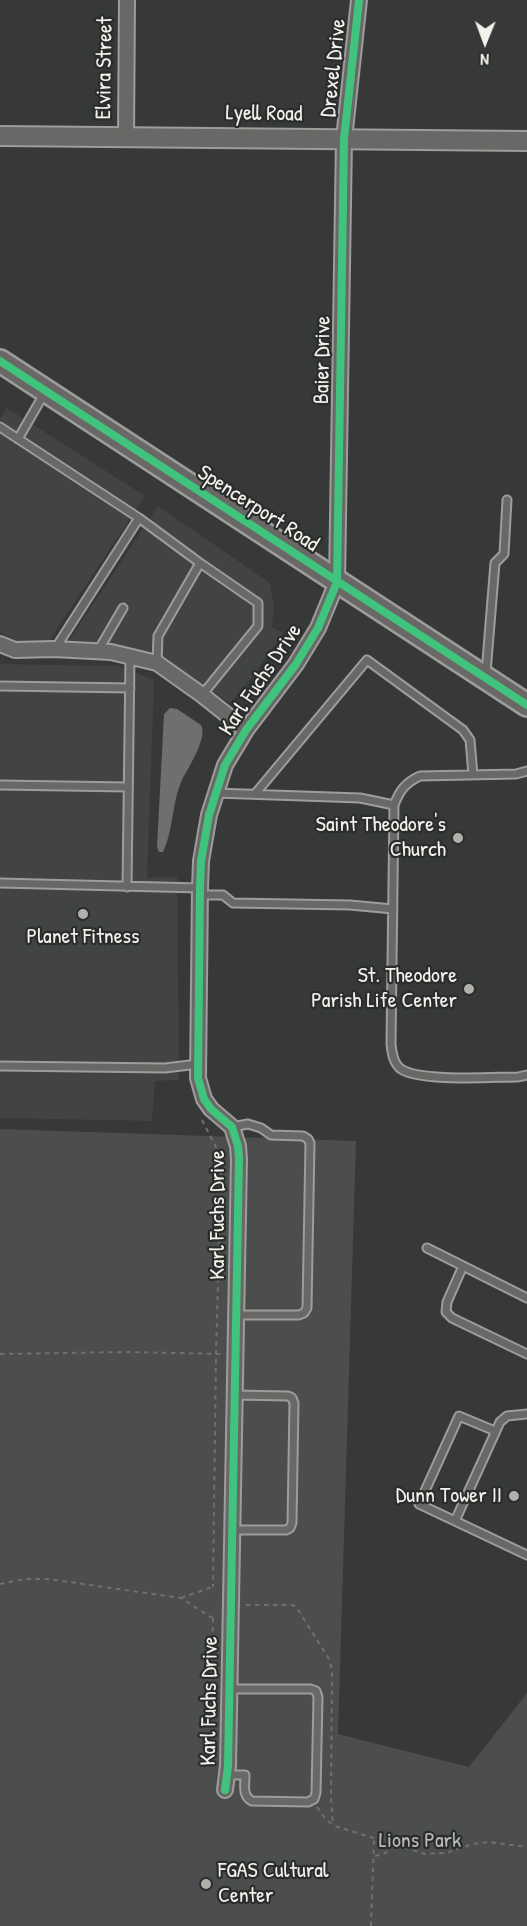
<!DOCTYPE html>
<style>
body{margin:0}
#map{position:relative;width:527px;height:1926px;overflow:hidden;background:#373838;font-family:"Patrick Hand",sans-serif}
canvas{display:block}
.north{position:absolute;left:455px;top:12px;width:60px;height:60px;-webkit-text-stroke:4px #2a2d2e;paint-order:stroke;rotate:181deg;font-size:16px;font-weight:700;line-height:24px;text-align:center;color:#f4f1e8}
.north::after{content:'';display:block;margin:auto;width:21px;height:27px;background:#f4f1e8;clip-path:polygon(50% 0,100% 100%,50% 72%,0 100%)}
</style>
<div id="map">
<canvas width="527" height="1926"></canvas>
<div class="north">N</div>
</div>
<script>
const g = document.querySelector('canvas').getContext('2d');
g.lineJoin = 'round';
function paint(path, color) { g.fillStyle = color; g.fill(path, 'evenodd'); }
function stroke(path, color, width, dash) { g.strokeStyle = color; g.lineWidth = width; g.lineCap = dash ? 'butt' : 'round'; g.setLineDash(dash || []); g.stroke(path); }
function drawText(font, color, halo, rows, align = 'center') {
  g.font = font + ' "Patrick Hand",sans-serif'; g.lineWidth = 4.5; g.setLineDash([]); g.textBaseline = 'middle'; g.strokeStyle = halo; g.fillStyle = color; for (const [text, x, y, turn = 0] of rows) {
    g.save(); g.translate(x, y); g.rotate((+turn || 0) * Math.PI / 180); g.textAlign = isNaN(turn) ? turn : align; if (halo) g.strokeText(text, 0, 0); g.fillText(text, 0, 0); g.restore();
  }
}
paint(new Path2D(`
 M 7,408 L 145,496 L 48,642 L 13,641 L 0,632 L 0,419 Z
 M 158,506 L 270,583 L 274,606 L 272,627 L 283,633 L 256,672 L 230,703 L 151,652 L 114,644 L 66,645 Z
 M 0,664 L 118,666 L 154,680 L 147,878 L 177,877 L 179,1080 L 155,1081 L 152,1121 L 0,1118 Z`), '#414443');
paint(new Path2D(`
 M 0,1129 L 356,1141 L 338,1734 L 469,1767 L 527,1693 L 527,1926 L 0,1926 Z`), '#4b4e4c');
paint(new Path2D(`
 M 170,708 L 177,709 L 201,725 C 208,738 188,768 182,780 C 172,802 173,832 163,852 L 159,852 L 157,847 L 164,714 Z`), '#6f706d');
const lane = new Path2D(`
 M 0,427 L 139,518 L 55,649
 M 18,439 L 44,394
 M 139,518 L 200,563
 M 98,651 L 123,608
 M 157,663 L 158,636 L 200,563 L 258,603 L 258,626 L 202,695
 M 486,673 L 495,563 L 504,554 L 507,500
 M 0,686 L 130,688
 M 527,771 L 516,774 L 420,776 C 405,783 400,790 394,805 L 391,1044 C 392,1052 393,1063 401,1069 C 420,1082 493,1077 518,1077 L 527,1075
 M 0,785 L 128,787
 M 215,793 L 360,798 L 394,805
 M 255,794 L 367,660 L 463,730 L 470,740 L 473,775
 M 0,883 L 200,888
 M 127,887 L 130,657
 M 200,895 L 223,895 L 233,903 L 350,905 L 393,909
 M 0,1066 L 165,1068 L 198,1064
 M 232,1127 L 248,1124 L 261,1128 L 271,1135 L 303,1136 L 308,1139 L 310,1143 L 307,1308 L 304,1313 L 299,1315 L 235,1315
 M 427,1248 L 527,1298
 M 463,1266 L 447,1302 L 446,1312 L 452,1318 L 527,1354
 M 527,1414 L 507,1416 L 500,1422 L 455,1521 L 527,1555
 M 455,1521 L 419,1504 L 459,1416 L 495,1431
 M 232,1530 L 286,1530 L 290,1528 L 292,1523 L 294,1403 L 292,1398 L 288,1396 L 235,1395
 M 227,1775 L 245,1775 C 245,1785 242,1796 252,1801 L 308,1802 L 314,1799 L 316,1793 L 318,1697 L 316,1691 L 311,1689 L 229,1689`);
const street = new Path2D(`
 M 126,137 L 127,0
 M 0,644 L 15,650 L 54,649 L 111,652 L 157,663 L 202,695 L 246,730
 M 225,1790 L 228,1766 L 239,1159 L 238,1146 L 232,1127 L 211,1109 L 204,1099 L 198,1078 L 200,888 L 201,861 L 209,815 L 225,765 L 246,730 L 296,664 L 318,628 L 337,582 L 344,139 L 359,0`);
const secondary = new Path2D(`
 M 0,136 L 527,141`);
const primary = new Path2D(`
 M 0,361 L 527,705`);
stroke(lane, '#9d9d9b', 11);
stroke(street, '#9d9d9b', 18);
stroke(secondary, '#9d9d9b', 22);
stroke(primary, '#9d9d9b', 26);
stroke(new Path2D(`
 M 202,1120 L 216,1147 L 221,1174 L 216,1354 L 213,1587
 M 0,1354 L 127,1352 L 222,1354
 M 0,1584 L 25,1579 L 48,1579 L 181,1598 L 217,1621
 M 181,1598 L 212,1587
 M 246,1605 L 293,1605 L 297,1608 L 329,1659 L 332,1670 L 331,1799 L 333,1825
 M 213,1618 L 212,1655 L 217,1656
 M 317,1807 L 326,1820 L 335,1826 L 425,1854 L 446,1853 L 473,1844 L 489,1842 L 527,1847
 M 375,1856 L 385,1853 L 394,1845
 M 371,1926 L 374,1839`), '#70706f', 2, [4.5, 4.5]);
stroke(lane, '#696866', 7);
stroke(street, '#696866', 14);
stroke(secondary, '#696866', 18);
stroke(primary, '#696866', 21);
stroke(new Path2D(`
 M 0,361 L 527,705
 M 225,1790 L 228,1766 L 239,1159 L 238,1146 L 232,1127 L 211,1109 L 204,1099 L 198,1078 L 200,888 L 201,861 L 209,815 L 225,765 L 246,730 L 296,664 L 318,628 L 337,582 L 344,139 L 359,0`), '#40c37c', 8);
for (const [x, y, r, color] of [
 [458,838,6,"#b2b0aa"],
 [83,914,6,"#b2b0aa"],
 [469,989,6,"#b2b0aa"],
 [514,1496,6,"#b2b0aa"],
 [206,1884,6,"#b2b0aa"]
]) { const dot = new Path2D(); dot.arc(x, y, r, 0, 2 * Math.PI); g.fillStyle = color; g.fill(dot); stroke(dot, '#2a2d2e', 2); }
drawText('22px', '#f4f1e8', '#2a2d2e', [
 ["Elvira Street",105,68,-89],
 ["Drexel Drive",334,68,-84],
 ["Lyell Road",264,114,1],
 ["Baier Drive",323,360,-89],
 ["Spencerport Road",258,509,33],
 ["Karl Fuchs Drive",261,680,-56],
 ["Karl Fuchs Drive",218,1215,-90],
 ["Karl Fuchs Drive",210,1701,-89]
]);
drawText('22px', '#f4f1e8', '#2a2d2e', [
 ["Saint Theodore's",446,825],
 ["Church",446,850],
 ["Planet Fitness",83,937,"center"],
 ["St. Theodore",457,976],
 ["Parish Life Center",457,1001],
 ["Dunn Tower II",502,1496],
 ["FGAS Cultural",218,1871,"left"],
 ["Center",218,1896,"left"]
], 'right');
drawText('22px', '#bab9b2', '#2a2d2e', [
 ["Lions Park",420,1841]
]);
</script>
